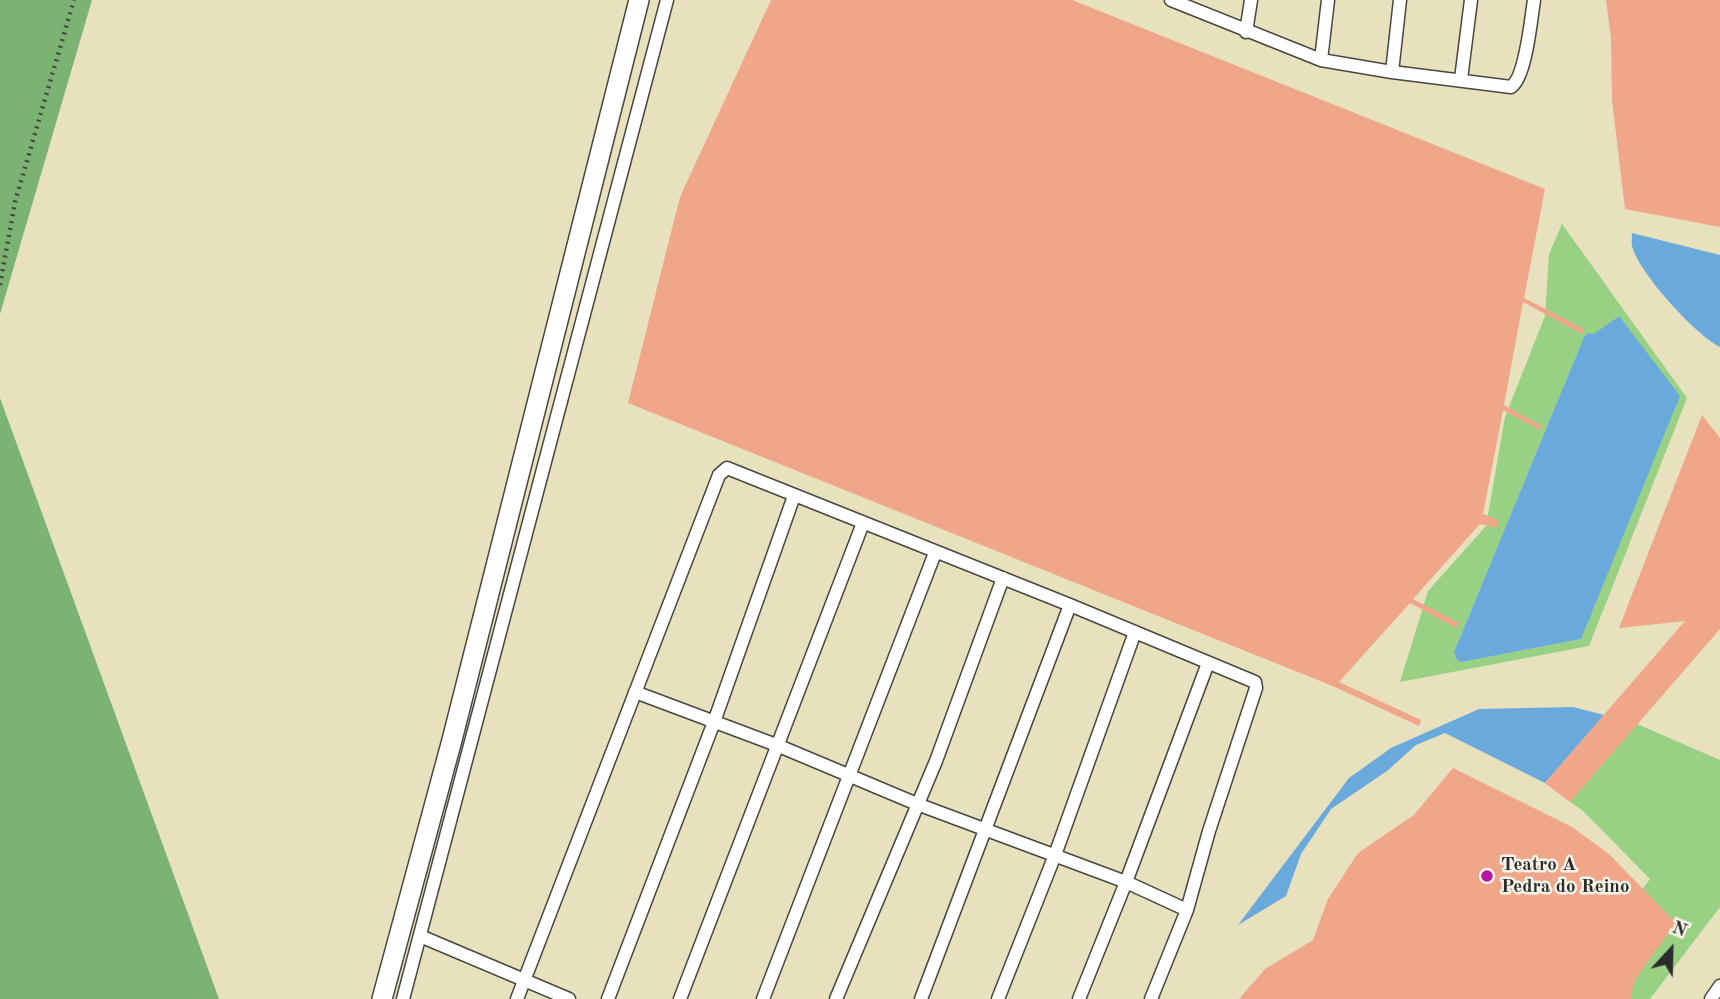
<!DOCTYPE html>
<style>
body{margin:0}
#map{position:relative;width:1720px;height:999px;overflow:hidden;background:#e7e1be;font-family:"Old Standard TT",serif}
canvas{display:block}
.north{position:absolute;left:1636px;top:915px;width:70px;height:70px;-webkit-text-stroke:5px #f7f3e8;paint-order:stroke;rotate:22deg;font-size:19px;font-weight:700;line-height:28px;text-align:center;color:#2b2b2b}
.north::after{content:'';display:block;margin:auto;width:24px;height:32px;background:#2b2b2b;clip-path:polygon(50% 0,100% 100%,50% 72%,0 100%)}
</style>
<div id="map">
<canvas width="1720" height="999"></canvas>
<div class="north">N</div>
</div>
<script>
const g = document.querySelector('canvas').getContext('2d');
g.lineJoin = 'round';
function paint(path, color) { g.fillStyle = color; g.fill(path, 'evenodd'); }
function stroke(path, color, width, dash) { g.strokeStyle = color; g.lineWidth = width; g.lineCap = dash ? 'butt' : 'round'; g.setLineDash(dash || []); g.stroke(path); }
function drawText(font, color, halo, rows, align = 'center') {
  g.font = font + ' "Old Standard TT",serif'; g.lineWidth = 5; g.setLineDash([]); g.textBaseline = 'middle'; g.strokeStyle = halo; g.fillStyle = color; for (const [text, x, y, turn = 0] of rows) {
    g.save(); g.translate(x, y); g.rotate((+turn || 0) * Math.PI / 180); g.textAlign = isNaN(turn) ? turn : align; if (halo) g.strokeText(text, 0, 0); g.fillText(text, 0, 0); g.restore();
  }
}
paint(new Path2D(`
 M 1562,224 L 1687,398 L 1589,646 L 1400,682 L 1428,591 L 1486,526 L 1505,417 L 1545,316 L 1549,254 ZM 1619,316 L 1581,639 L 1462,662 L 1457,660 L 1454,652 L 1584,337 L 1587,333 L 1594,335 Z
 M 1637,724 L 1720,760 L 1720,907 L 1650,999 L 1580,999 L 1607,937 L 1650,879 L 1582,810 L 1570,802 Z`), '#98d184');
paint(new Path2D(`
 M 0,0 L 92,0 L 0,314 Z
 M 0,398 L 219,999 L 0,999 Z`), '#7ab372');
paint(new Path2D(`
 M 1632,233 L 1720,255 L 1720,347 C 1695,334 1642,276 1633,249 C 1631,245 1632,238 1632,233 Z
 M 1619,316 L 1680,396 L 1581,639 L 1462,662 L 1457,660 L 1454,652 L 1584,337 L 1587,333 L 1594,334 Z
 M 1573,707 L 1604,715 L 1545,783 L 1445,733 L 1416,745 L 1387,771 L 1331,809 L 1301,854 L 1286,896 L 1238,925 L 1349,778 L 1391,748 L 1479,709 Z`), '#69a9dc');
paint(new Path2D(`
 M 771,0 L 1072,0 L 1545,189 L 1524,298 L 1584,329 L 1582,334 L 1523,302 L 1504,405 L 1542,426 L 1540,430 L 1503,410 L 1483,514 L 1498,520 L 1498,528 L 1480,524 L 1413,599 L 1459,623 L 1456,628 L 1410,603 L 1339,682 L 1421,720 L 1419,726 L 1335,687 L 628,403 L 680,197 Z
 M 1606,0 L 1720,0 L 1720,227 L 1625,209 L 1612,100 L 1611,38 Z
 M 1702,415 L 1720,438 L 1720,629 L 1570,802 L 1545,783 L 1685,621 L 1619,628 Z
 M 1453,768 L 1572,827 L 1609,854 L 1676,923 L 1634,981 L 1631,999 L 1239,999 L 1265,969 L 1313,940 L 1328,899 L 1358,853 L 1414,815 Z`), '#f0a688');
const service = new Path2D(`
 M 1171,0 L 1321,60 L 1392,72 L 1511,87 C 1526,77 1531,19 1534,0
 M 1246,32 L 1251,0
 M 1321,60 L 1328,0
 M 1392,72 L 1400,0
 M 1461,79 L 1471,0
 M 635,692 L 779,746 L 917,804 L 1126,882 L 1187,910
 M 420,936 L 569,999
 M 403,999 L 667,0
 M 517,999 L 719,475 L 727,468 L 1070,605 L 1255,682 L 1256,688 L 1209,831 L 1187,910 L 1151,999
 M 608,999 L 714,722 L 794,496
 M 680,999 L 863,523
 M 763,999 L 935,553
 M 836,999 L 936,761 L 1003,578
 M 921,999 L 1070,605
 M 998,999 L 1055,855 L 1135,632
 M 1079,999 L 1126,882 L 1208,663
 M 1711,999 L 1720,986`);
const pedestrian = new Path2D(`
 M 382,999 L 452,740 L 639,0`);
stroke(service, '#474641', 15);
stroke(pedestrian, '#474641', 22);
stroke(new Path2D(`
 M 0,285 L 15,202 L 74,0`), '#474641', 4.5, [2, 5]);
stroke(service, '#fff', 12);
stroke(pedestrian, '#fff', 19);
for (const [x, y, r, color] of [
 [1487,876,7,"#b5179e"]
]) { const dot = new Path2D(); dot.arc(x, y, r, 0, 2 * Math.PI); g.fillStyle = color; g.fill(dot); stroke(dot, '#f7f3e8', 2.5); }
drawText('bold 19px', '#2b2b2b', '#f7f3e8', [
 ["Teatro A",1501,865],
 ["Pedra do Reino",1501,887]
], 'left');
</script>
